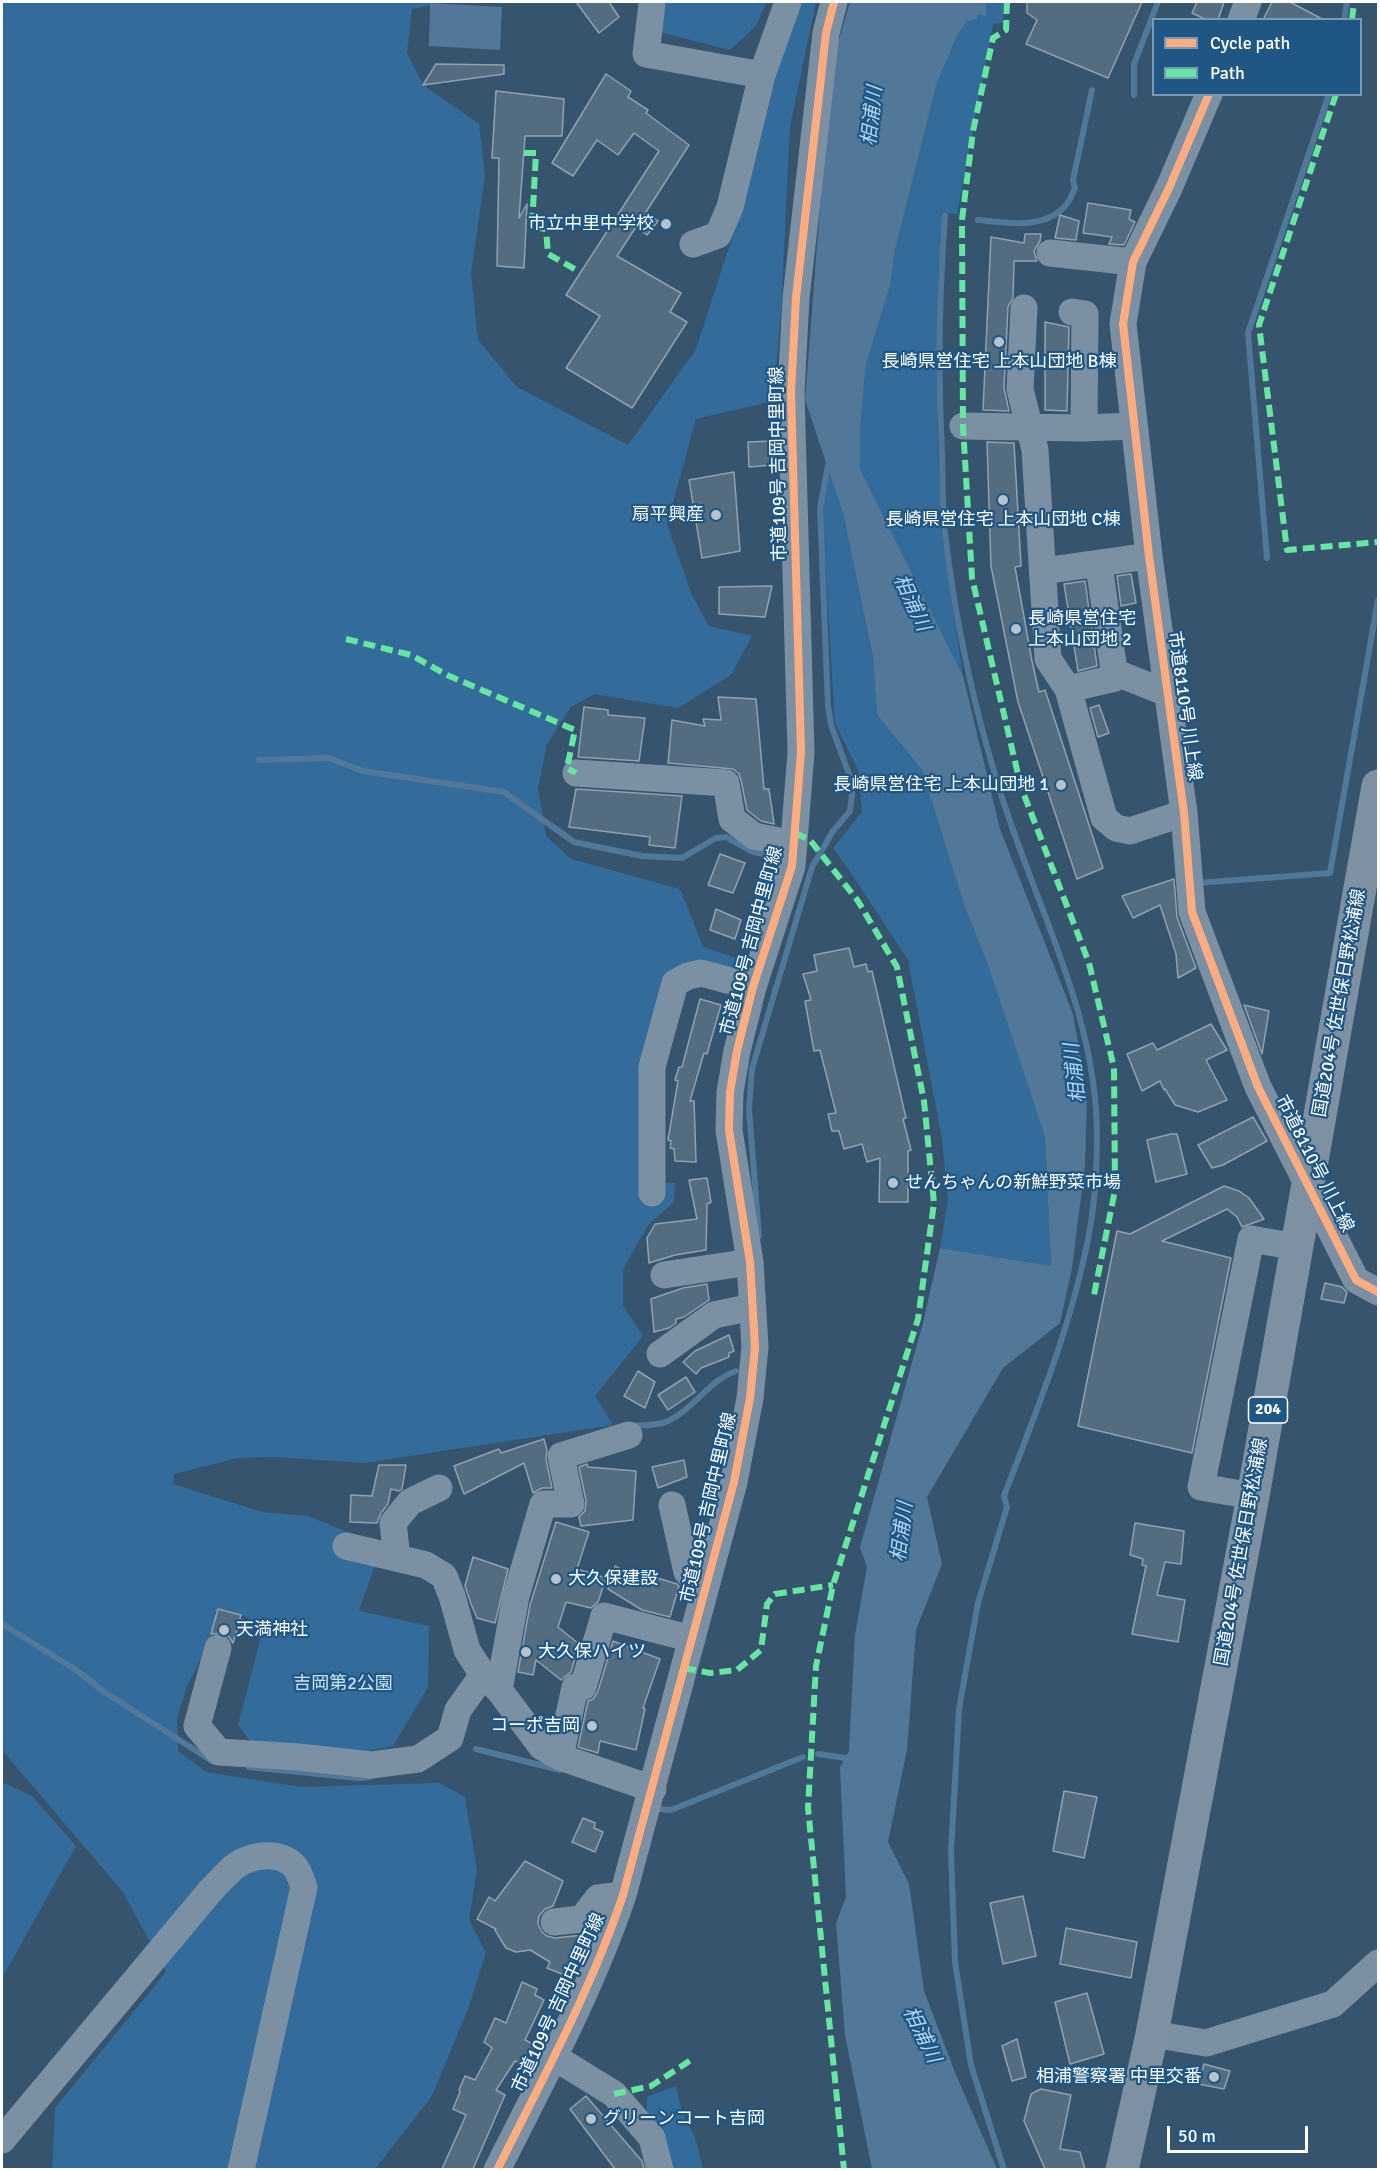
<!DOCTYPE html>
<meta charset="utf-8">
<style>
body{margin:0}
#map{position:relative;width:1380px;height:2171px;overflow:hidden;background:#36546d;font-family:Signika,sans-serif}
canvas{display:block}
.frame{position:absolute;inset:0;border:3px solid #fff;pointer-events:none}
.legend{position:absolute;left:1152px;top:18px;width:210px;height:78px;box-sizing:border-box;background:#1f5684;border:2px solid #799ab5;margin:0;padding:8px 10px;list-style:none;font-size:18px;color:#fff}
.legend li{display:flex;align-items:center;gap:12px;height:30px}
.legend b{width:30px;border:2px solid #799ab5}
.scale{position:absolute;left:1167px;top:2126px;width:141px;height:27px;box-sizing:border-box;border:3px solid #fff;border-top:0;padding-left:8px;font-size:18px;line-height:21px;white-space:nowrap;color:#fff;-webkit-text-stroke:4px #1f5684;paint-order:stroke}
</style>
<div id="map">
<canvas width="1380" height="2171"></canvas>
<div class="frame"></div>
<ul class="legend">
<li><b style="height:8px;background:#ffac80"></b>Cycle path</li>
<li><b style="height:8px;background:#66e7a1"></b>Path</li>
</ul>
<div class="scale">50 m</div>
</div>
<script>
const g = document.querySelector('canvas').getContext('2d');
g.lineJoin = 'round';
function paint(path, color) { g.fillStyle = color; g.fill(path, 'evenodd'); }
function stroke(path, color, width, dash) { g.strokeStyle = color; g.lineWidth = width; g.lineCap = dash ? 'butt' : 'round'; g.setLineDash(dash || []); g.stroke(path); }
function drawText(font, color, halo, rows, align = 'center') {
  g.font = font + ' Signika,"Noto Sans JP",sans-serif'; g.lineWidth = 4.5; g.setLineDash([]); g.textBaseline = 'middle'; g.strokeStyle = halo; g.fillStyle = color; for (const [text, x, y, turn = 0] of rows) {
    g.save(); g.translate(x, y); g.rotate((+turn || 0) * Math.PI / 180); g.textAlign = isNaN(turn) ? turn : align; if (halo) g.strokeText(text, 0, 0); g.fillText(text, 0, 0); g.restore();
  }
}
paint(new Path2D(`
 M 2,2 L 448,2 L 412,9 L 407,53 L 423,85 L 479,124 L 485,176 L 471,274 L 478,340 L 517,387 L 628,445 L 696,349 L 735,229 L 769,93 L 799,2 L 816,2 L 790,126 L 781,312 L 773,401 L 696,419 L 667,524 L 692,595 L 709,626 L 752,636 L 731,675 L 678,708 L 594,694 L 571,707 L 547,744 L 538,788 L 546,836 L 571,859 L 680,889 L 703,947 L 746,961 L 741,977 L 667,979 L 663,1183 L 675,1183 L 674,1202 L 648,1225 L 623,1269 L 623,1306 L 643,1336 L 595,1396 L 613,1425 L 364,1463 L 274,1457 L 238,1458 L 174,1474 L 173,1484 L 262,1512 L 308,1516 L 357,1536 L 376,1562 L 359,1611 L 429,1626 L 428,1687 L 393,1746 L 347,1755 L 254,1746 L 238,1725 L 264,1625 L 241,1615 L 218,1609 L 208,1645 L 187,1686 L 177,1718 L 178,1751 L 206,1772 L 301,1787 L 439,1783 L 465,1797 L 477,1870 L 469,1920 L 486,1953 L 468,2009 L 432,2096 L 375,2169 L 52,2169 L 55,2108 L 166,1972 L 123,1892 L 2,1750 Z
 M 663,2 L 767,2 L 755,27 L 730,50 L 659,32 L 666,6 Z
 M 986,2 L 1004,2 L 1003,23 L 993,24 L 957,214 L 943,213 L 938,273 L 937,417 L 941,529 L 963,676 L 860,469 L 860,429 L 866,364 L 890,286 L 895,250 L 937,82 L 958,34 L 967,21 L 978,14 L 986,17 Z
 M 830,473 L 843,513 L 873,657 L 877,715 L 922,770 L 964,905 L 988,965 L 1045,1137 L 1051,1266 L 940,1248 L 948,1200 L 942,1139 L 908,960 L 847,867 L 833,848 L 862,812 L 858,770 L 835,723 L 822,509 Z
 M 2,1782 L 32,1796 L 76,1846 L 2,1978 Z
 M 676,2086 L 682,2112 L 695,2137 L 703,2169 L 666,2169 L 647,2124 L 647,2097 Z`), '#336c9a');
paint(new Path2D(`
 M 850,2 L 986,2 L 986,17 L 978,14 L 976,19 L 967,21 L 958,34 L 937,82 L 895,250 L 890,286 L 866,364 L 860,429 L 860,469 L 963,676 L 1000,829 L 1073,1014 L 1087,1095 L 1085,1165 L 1072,1268 L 1060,1323 L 1003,1368 L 927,1497 L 942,1564 L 916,1630 L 907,1750 L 888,1842 L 909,1884 L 924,1991 L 956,2075 L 997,2169 L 872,2169 L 845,2035 L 836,1923 L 846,1897 L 840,1767 L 849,1751 L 855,1634 L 867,1567 L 860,1547 L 922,1327 L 940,1248 L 1051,1266 L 1045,1137 L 988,965 L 964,905 L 922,770 L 877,715 L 873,657 L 843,513 L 805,400 L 828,104 L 835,53 Z
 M 430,3 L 502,7 L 500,50 L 429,46 Z`), '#517898');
stroke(new Path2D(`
 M 1344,20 L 1347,2
 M 1134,95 L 1134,64 L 1158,2
 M 945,216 C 939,295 938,374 942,454 C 943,480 942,507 945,533 C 955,620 974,708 1000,791 C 1035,905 1096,1012 1097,1133 C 1097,1168 1095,1205 1088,1239 C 1071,1327 1036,1412 1004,1496 L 1007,1507 L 978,1603 L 959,1709 L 951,1852 L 955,1962 L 971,2065 L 1004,2170
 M 978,220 C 1006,223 1045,230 1066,205 C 1070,201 1072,194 1075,188 L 1073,180 L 1092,90
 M 1267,558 L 1248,333 L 1329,94
 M 259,760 L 329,758 L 363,771 L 504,792 L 574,842 L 642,856 L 682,858 L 716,838 L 726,837 L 751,851 L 771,856
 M 1197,883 L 1330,873 L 1378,600
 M 759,1236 L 749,1109 L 752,1069 L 812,867 L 833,831 L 850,811 L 853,785 L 831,725 L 828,706 L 820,508 L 829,460
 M 630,1426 C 641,1425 658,1426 668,1421 C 694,1409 708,1381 736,1371
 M 2,1624 L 76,1670 L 106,1693 L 212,1761
 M 476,1749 L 560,1770
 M 818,1754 L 853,1759
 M 249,1767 L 359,1778 L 370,1777
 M 660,1809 L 671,1810 L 803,1757`), '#517898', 6);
const building = new Path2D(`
 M 576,2 L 609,2 L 619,17 L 599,33 Z
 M 1027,2 L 1142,2 L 1108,78 L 1026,44 L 1037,20 L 1027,13 Z
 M 1197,2 L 1224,2 L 1218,20 L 1207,20 L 1192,13 Z
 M 1272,2 L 1290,2 L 1324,20 L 1263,20 Z
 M 436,64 L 504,65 L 504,74 L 423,85 Z
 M 606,74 L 631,91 L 628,97 L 648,110 L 646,113 L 689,145 L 646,212 L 658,221 L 647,235 L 636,227 L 617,256 L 681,293 L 670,312 L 687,322 L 632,408 L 566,368 L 600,316 L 566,295 L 659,151 L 634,133 L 618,155 L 597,140 L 573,176 L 552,163 Z
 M 496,91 L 564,99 L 562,136 L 525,136 L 519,218 L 527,204 L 524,268 L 497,266 L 499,158 L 492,158 Z
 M 1088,203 L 1131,210 L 1129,219 L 1135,222 L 1124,245 L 1109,244 L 1112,237 L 1083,233 Z
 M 1060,215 L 1079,221 L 1076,240 L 1055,238 Z
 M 1025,234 L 1041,234 L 1040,241 L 1034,251 L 1037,261 L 1014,261 L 1013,298 L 1008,307 L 1004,388 L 1009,411 L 983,410 L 991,237 L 1024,243 Z
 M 1045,322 L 1069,327 L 1067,411 L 1045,410 Z
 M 772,441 L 772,465 L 749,467 L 748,442 Z
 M 987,442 L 1014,443 L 1021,566 L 1015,567 L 1032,661 L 1039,692 L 1045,690 L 1103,868 L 1077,879 L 1018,702 L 991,566 Z
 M 734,472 L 740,551 L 702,558 L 689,480 Z
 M 1131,574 L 1136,603 L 1121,606 L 1117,576 Z
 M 1085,581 L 1097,666 L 1078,671 L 1064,584 Z
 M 772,586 L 765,617 L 719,614 L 719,587 Z
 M 718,697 L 756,699 L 764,789 L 769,789 L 774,824 L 761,821 L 747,810 L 741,780 L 739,774 L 733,769 L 668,763 L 672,720 L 705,726 L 703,719 L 721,720 Z
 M 1099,705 L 1109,733 L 1098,737 L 1090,708 Z
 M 584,707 L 608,710 L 608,715 L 645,718 L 639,761 L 578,757 Z
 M 576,789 L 682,796 L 675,848 L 649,845 L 650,837 L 569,827 Z
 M 720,854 L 745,863 L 733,893 L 708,885 Z
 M 1174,879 L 1177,917 L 1196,968 L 1178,978 L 1176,954 L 1160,905 L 1133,918 L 1122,896 Z
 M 716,909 L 741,920 L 735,939 L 710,930 Z
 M 849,948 L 854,967 L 866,964 L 868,972 L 872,971 L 906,1118 L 903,1119 L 911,1150 L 908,1151 L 908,1202 L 879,1202 L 880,1158 L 867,1162 L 862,1144 L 844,1149 L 839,1131 L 832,1131 L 828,1114 L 836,1113 L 820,1050 L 814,1051 L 805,1001 L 811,1000 L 803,974 L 817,971 L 814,955 Z
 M 700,999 L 721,1005 L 707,1054 L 704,1053 L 690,1101 L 694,1101 L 696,1162 L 675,1161 L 674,1149 L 670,1148 L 671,1141 L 668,1140 L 678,1081 L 675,1080 L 679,1067 L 682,1067 Z
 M 1244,1005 L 1269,1011 L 1262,1054 Z
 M 1211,1024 L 1227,1050 L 1206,1060 L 1227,1100 L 1198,1112 L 1175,1105 L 1165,1089 L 1164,1090 L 1160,1081 L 1142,1091 L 1127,1054 L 1153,1043 L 1157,1050 Z
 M 1253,1117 L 1267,1141 L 1223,1165 L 1212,1168 L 1198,1145 Z
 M 1171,1134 L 1177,1134 L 1187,1174 L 1156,1182 L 1147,1140 Z
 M 707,1178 L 711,1202 L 707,1204 L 706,1250 L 675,1255 L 649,1263 L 647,1238 L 655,1224 L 697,1219 L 689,1180 Z
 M 1224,1186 L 1239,1191 L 1249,1198 L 1264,1219 L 1242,1227 L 1237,1217 L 1227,1209 L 1162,1241 L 1231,1258 L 1192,1453 L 1078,1426 L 1117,1231 L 1130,1234 Z
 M 1325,1283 L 1342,1287 L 1347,1292 L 1344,1303 L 1321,1299 Z
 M 707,1284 L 709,1300 L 684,1317 L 676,1319 L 676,1323 L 669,1328 L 654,1332 L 651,1299 L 683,1288 Z
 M 729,1335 L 734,1351 L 729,1353 L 729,1357 L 701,1368 L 696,1374 L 683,1362 L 695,1351 Z
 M 638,1371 L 655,1382 L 645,1408 L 624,1396 Z
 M 686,1377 L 695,1392 L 668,1410 L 658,1395 Z
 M 544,1439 L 547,1450 L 546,1459 L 552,1488 L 542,1488 L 533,1493 L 524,1463 L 464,1494 L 454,1466 L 499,1449 L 501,1453 Z
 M 684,1460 L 687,1477 L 658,1488 L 652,1467 Z
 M 587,1464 L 588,1467 L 636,1471 L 633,1520 L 581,1526 L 579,1517 L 585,1511 L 586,1501 L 579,1467 Z
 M 379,1465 L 406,1465 L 402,1489 L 399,1491 L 391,1489 L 388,1504 L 381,1513 L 377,1523 L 350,1522 L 351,1495 L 372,1496 Z
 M 556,1522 L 589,1532 L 577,1569 L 606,1578 L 598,1602 L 591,1608 L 566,1602 L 558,1627 L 579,1644 L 571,1672 L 561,1680 L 536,1660 L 533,1675 L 518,1672 L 530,1605 Z
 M 1135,1523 L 1184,1531 L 1181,1564 L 1165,1562 L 1157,1595 L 1185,1600 L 1178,1642 L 1132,1634 L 1146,1566 L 1142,1565 L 1143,1559 L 1130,1555 Z
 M 473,1557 L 508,1569 L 495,1623 L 477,1618 L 471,1604 L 465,1586 Z
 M 615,1566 L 649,1583 L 651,1576 L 677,1584 L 679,1586 L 670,1617 L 642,1610 L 608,1589 Z
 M 218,1609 L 241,1615 L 233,1643 L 229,1637 L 223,1633 L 211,1634 Z
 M 613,1641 L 660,1659 L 643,1708 L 645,1709 L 636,1750 L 600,1741 L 598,1753 L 578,1747 L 588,1701 L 593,1699 L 598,1691 Z
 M 1064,1791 L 1097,1797 L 1084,1858 L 1053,1851 Z
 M 583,1818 L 595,1823 L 594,1828 L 603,1832 L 595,1852 L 572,1842 Z
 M 525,1861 L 563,1881 L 553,1906 L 545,1909 L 539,1916 L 538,1924 L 542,1932 L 547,1936 L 555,1938 L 583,1935 L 567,1976 L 547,1968 L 550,1962 L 530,1950 L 516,1952 L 506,1948 L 495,1930 L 496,1929 L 477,1919 L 489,1897 L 495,1901 Z
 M 1023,1896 L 1036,1956 L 1003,1964 L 990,1903 Z
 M 1066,1928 L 1137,1942 L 1131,1978 L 1060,1964 Z
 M 522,1982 L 537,1989 L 535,1995 L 544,2000 L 525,2040 L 535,2045 L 525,2065 L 515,2061 L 496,2090 L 505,2095 L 473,2169 L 442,2169 L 466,2115 L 453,2109 L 460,2092 L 459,2090 L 465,2076 L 475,2080 L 492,2048 L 484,2042 L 495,2018 L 506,2023 Z
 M 1087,1993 L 1104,2054 L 1070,2064 L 1055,2002 Z
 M 1017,2039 L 1026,2077 L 1012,2081 L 1002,2046 Z
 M 1204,2064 L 1230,2071 L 1224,2089 L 1198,2084 Z
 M 1041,2089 L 1071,2095 L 1060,2149 L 1080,2152 L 1085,2169 L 1045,2169 L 1024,2121 L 1031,2094 Z
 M 586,2096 L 642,2161 L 644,2169 L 615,2169 L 570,2109 Z`);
paint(building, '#546c7f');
stroke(building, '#90a2b1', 1.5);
stroke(new Path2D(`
 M 652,4 L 646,54 L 762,75
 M 1241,20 L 1248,2
 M 1209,94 L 1169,188 L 1133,262 L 1123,324 L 1149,556 L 1184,813 L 1192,912 L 1258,1087 L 1356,1280 L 1378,1292
 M 693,244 L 718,235 L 730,207 L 762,75 L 788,2
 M 1050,253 L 1133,262
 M 1024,308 L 1020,389 L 1035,450 L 1048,659 L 1068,689 L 1104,818 L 1116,828 L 1130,831 L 1184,813
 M 1072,312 L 1085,314 L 1084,428
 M 963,426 L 1084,428 L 1133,426
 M 1043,571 L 1149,556
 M 1114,672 L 1167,693
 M 1068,689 L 1115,678 L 1099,565
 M 576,773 L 726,783 L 732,819 L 754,836 L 794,844
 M 652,1193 L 652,1067 L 675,983 L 688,976 L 701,973 L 753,987
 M 664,1275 L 750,1262
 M 660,1354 L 714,1315 L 752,1307
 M 1253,1496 L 1201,1487 L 1251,1239 L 1297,1247
 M 672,1505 L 687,1572 L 705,1589
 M 346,1546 L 426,1565 L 444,1576 L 452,1596 L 467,1650 L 483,1675 L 499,1690 L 542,1747 L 560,1757 L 653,1789
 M 397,1558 L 393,1523 L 410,1502 L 439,1488
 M 218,1648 L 197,1726 L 219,1752 L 299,1757 L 371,1765 L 418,1759 L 450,1738 L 458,1710 L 483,1675
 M 499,1690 L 516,1596 L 543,1504 L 571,1504 L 561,1456 L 629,1435
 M 560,1757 L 575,1687 L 583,1687 L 604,1616 L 692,1639
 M 554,1922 L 582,1919 L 598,1898 L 623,1895
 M 1152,2034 L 1206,2043 L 1333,2004 L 1378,1963
 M 554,2057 L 614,2094 L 652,2138 L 660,2170
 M 2,2140 L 211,1890 C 218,1883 226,1874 234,1867 C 251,1854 284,1849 297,1870 C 300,1875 302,1882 304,1887 L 241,2170
 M 497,2170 C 542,2080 591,1990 623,1895 L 734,1482 L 750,1398 L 755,1347 L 750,1262 L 729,1130 L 730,1092 L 737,1051 L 753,987 L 792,866 L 801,752 L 791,392 L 796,298 L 826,33 L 834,2`), '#7c90a3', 27);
stroke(new Path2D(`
 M 1122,2170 L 1152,2034 L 1253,1496 L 1378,786`), '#7d91a3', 33);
stroke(new Path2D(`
 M 1007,2 L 1006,30 L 993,38 L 973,131 L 962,220 L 963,426 L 972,578 L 1021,787 L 1089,963 L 1114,1068 L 1115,1190 L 1093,1300
 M 1352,20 L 1354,2
 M 1336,94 L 1259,325 L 1287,550 L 1378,542
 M 524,153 L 536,153 L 532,227 L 546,229 L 548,254 L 580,272
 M 346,639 L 411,655 L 447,675 L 575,730 L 567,768 L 576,773
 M 795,833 L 810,840 L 858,901 L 897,967 L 924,1101 L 934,1203 L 918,1319 L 833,1585 L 816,1666 L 808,1808 L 844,2170
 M 684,1668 L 710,1673 L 737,1670 L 761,1650 L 767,1604 L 775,1594 L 833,1585
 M 614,2094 L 651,2086 L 691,2060`), '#66e7a1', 6, [12, 6]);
stroke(new Path2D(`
 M 1209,94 L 1169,188 L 1133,262 L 1123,324 L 1149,556 L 1184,813 L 1192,912 L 1258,1087 L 1356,1280 L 1378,1292
 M 497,2170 C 542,2080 591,1990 623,1895 L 734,1482 L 750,1398 L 755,1347 L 750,1262 L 729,1130 L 730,1092 L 737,1051 L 753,987 L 792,866 L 801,752 L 791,392 L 796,298 L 826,33 L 834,2`), '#ffac80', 8);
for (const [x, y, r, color] of [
 [666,224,6,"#b9c3cc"],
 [999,342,6,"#b9c3cc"],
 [1003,500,6,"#b9c3cc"],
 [716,515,6,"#b9c3cc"],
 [1016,629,6,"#b9c3cc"],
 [1061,785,6,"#b9c3cc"],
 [893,1183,6,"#b9c3cc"],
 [556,1579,6,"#b9c3cc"],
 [224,1630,6,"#b9c3cc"],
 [526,1652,6,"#b9c3cc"],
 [592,1726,6,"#b9c3cc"],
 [1214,2077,6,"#b9c3cc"],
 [591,2119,6,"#b9c3cc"]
]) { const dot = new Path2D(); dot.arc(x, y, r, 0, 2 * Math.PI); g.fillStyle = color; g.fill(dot); stroke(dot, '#1f5684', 2); }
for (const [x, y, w] of [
 [1268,1410,39]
]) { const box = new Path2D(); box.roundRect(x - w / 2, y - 13, w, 26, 4.5); g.fillStyle = '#1f5684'; g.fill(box); stroke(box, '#fff', 1.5); }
drawText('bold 16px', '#fff', null, [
 ["204",1268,1410]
]);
drawText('18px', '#fff', '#1f5684', [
 ["市立中里中学校",654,224,"right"],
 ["長崎県営住宅 上本山団地 B棟",999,362,"center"],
 ["扇平興産",704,515,"right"],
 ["長崎県営住宅 上本山団地 C棟",1003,520,"center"],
 ["長崎県営住宅",1028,619],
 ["上本山団地 2",1028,640],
 ["長崎県営住宅 上本山団地 1",1049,785,"right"],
 ["せんちゃんの新鮮野菜市場",905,1183],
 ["大久保建設",568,1579],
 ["天満神社",236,1630],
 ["大久保ハイツ",538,1652],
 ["コーポ吉岡",580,1726,"right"],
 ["相浦警察署 中里交番",1202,2077,"right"],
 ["グリーンコート吉岡",603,2119]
], 'left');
drawText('18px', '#fff', '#1f5684', [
 ["市道109号 吉岡中里町線",779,464,-91],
 ["市道8110号 川上線",1184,706,82],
 ["市道109号 吉岡中里町線",752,941,-75],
 ["国道204号 佐世保日野松浦線",1340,1003,-80],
 ["市道8110号 川上線",1314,1164,63],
 ["市道109号 吉岡中里町線",709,1508,-77],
 ["国道204号 佐世保日野松浦線",1242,1552,-80],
 ["市道109号 吉岡中里町線",559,2003,-65]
]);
drawText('18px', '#cbe4f7', '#1f5684', [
 ["吉岡第2公園",343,1684]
]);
drawText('italic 20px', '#b2d5f1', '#1f5684', [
 ["相浦川",873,116,-84],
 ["相浦川",911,603,65],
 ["相浦川",1076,1073,-97],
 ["相浦川",903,1532,-83],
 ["相浦川",921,2035,64]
]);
</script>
